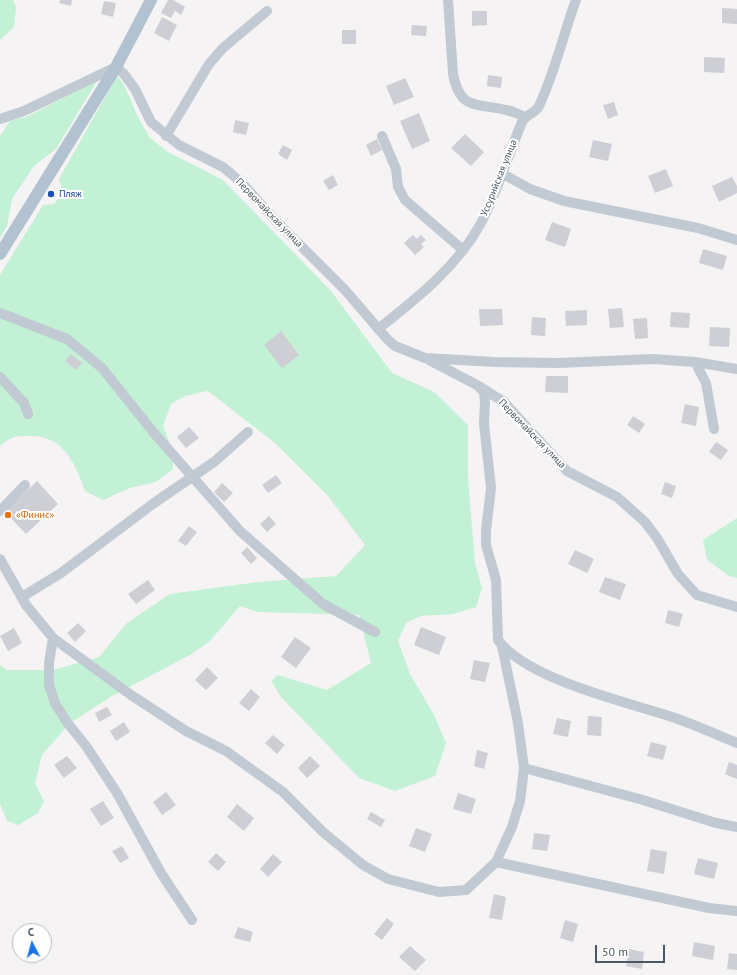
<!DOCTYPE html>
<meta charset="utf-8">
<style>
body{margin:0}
#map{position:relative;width:737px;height:975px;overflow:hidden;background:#f5f3f3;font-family:"PT Sans",sans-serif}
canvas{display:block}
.north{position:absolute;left:12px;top:923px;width:40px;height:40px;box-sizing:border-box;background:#fff;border:1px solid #b7bbc0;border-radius:50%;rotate:354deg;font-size:11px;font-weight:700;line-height:16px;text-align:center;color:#4a5661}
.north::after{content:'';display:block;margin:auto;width:14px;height:18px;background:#1a73e8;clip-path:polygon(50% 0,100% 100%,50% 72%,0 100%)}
.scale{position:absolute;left:595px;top:945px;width:70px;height:18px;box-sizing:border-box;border:2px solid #4a5661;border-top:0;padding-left:5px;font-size:12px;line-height:14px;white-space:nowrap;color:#4a5661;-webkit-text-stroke:3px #fff;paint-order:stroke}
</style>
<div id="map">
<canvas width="737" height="975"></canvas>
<div class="north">С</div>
<div class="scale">50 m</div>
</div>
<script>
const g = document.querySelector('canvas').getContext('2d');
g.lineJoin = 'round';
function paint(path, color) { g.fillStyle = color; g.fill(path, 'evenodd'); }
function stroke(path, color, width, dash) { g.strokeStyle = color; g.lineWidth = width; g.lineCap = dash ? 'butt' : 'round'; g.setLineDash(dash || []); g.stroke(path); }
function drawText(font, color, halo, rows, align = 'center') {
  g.font = font + ' "PT Sans",sans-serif'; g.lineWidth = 4; g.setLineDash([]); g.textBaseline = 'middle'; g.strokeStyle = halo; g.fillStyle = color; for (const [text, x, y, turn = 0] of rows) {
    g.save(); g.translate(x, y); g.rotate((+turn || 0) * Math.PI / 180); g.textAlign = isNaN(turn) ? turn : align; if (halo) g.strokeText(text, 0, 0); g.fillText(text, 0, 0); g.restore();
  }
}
paint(new Path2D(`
 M 0,0 L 13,0 L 16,6 L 14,27 L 0,40 Z
 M 117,76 L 124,85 L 139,119 L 150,138 L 168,152 L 223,180 L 331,291 L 392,373 L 434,392 L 468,425 L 468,478 L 475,563 L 482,588 L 476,607 L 453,614 L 421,616 L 406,623 L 398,641 L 410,674 L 434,715 L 446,743 L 435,776 L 395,791 L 359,778 L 281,697 L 271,681 L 278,675 L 327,690 L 371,663 L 359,615 L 258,612 L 240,606 L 209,642 L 190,655 L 112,696 L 70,723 L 42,755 L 35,783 L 44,801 L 38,813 L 18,825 L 7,821 L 0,804 L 0,665 L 7,670 L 53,670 L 99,657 L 127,623 L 170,594 L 258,582 L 336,576 L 365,545 L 328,496 L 276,444 L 208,391 L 185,396 L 171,404 L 163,426 L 173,451 L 173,469 L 156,482 L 130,488 L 103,500 L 85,491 C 75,463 63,434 28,436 C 14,436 11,437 0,446 L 0,275 L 43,205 L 54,204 L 63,192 L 59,179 Z
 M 97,81 L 56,149 L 34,166 L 12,199 L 7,226 L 0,238 L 0,136 L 10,121 L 26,117 Z
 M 737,518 L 737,578 L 729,576 L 707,560 L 703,540 Z`), '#c3f1d5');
paint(new Path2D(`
 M 60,0 L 72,0 L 71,6 L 59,3 Z
 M 168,0 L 173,0 L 185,7 L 181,15 L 175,11 L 171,18 L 161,13 Z
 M 104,1 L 116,3 L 113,17 L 101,14 Z
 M 722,8 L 737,9 L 737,24 L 722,23 Z
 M 472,11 L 487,11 L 487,25 L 472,26 Z
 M 162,17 L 177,25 L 169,41 L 154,33 Z
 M 412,25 L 427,26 L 426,36 L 411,35 Z
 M 342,30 L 356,30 L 356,44 L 342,44 Z
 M 704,57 L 725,58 L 724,73 L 704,72 Z
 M 488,75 L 502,77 L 501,88 L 487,86 Z
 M 405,78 L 414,97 L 394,105 L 386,86 Z
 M 614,102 L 618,115 L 608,119 L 603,105 Z
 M 419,113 L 430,141 L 412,149 L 400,121 Z
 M 235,120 L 249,123 L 246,135 L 233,132 Z
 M 465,134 L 484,152 L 471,166 L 451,148 Z
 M 377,139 L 382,150 L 371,156 L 366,145 Z
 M 593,140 L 612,144 L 608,161 L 589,157 Z
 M 283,145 L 292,150 L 287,160 L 278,154 Z
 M 666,169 L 673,186 L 655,193 L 648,176 Z
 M 333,175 L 338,185 L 329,190 L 323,181 Z
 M 732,177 L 737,186 L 737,193 L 719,202 L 712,186 Z
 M 552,222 L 571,229 L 565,247 L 545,240 Z
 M 413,235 L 417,239 L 421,235 L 426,240 L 421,244 L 424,247 L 415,255 L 404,243 Z
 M 703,249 L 727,256 L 723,270 L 699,263 Z
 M 622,308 L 624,327 L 610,328 L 608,309 Z
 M 479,309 L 502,309 L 503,325 L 480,326 Z
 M 587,310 L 587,325 L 566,326 L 565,311 Z
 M 671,312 L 690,313 L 689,328 L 670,327 Z
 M 532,317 L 546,318 L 545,336 L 531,335 Z
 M 647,318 L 648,338 L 635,339 L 633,319 Z
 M 710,327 L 730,328 L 729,347 L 709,346 Z
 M 281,331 L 299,355 L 282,368 L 264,345 Z
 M 71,354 L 82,363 L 76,370 L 65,361 Z
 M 546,376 L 568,376 L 568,393 L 545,392 Z
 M 685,404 L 699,407 L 696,426 L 681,423 Z
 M 633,416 L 645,424 L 639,433 L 627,425 Z
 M 189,427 L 199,438 L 186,448 L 177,437 Z
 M 716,442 L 728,450 L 721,460 L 709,452 Z
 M 276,475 L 282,483 L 268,493 L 262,485 Z
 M 37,481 L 58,504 L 26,534 L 5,512 Z
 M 665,482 L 676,486 L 672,498 L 661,494 Z
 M 222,483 L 233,493 L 224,502 L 214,492 Z
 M 269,516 L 276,524 L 267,532 L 260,524 Z
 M 189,526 L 197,532 L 186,546 L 178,541 Z
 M 247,547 L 257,558 L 251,564 L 241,553 Z
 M 575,550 L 594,559 L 587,573 L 568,564 Z
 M 605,577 L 626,584 L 620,600 L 599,592 Z
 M 148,580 L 155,590 L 136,604 L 128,594 Z
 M 668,610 L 683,614 L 679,627 L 665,623 Z
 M 78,623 L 86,631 L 75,642 L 67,633 Z
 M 421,627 L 446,637 L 439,655 L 414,645 Z
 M 14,628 L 22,643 L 8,651 L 0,636 Z
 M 295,637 L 311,648 L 296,668 L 281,657 Z
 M 474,660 L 490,663 L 485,682 L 470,679 Z
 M 207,667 L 218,678 L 206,690 L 195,680 Z
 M 251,689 L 260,697 L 249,711 L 239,703 Z
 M 107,707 L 112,715 L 99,722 L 95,713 Z
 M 588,716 L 602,717 L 601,736 L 587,735 Z
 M 557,718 L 571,721 L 568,737 L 553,734 Z
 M 124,722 L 130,732 L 116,741 L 110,731 Z
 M 273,735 L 285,745 L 277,754 L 265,743 Z
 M 651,742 L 667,746 L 663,760 L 647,756 Z
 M 477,750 L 488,753 L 484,769 L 474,766 Z
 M 67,756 L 77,768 L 64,778 L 54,765 Z
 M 310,756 L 320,766 L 307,778 L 298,768 Z
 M 729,762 L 737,765 L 737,779 L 725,774 Z
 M 166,792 L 176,805 L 162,815 L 153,802 Z
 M 458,793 L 476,799 L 471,814 L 453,809 Z
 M 103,801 L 114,818 L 101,826 L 90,809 Z
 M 237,804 L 254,818 L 244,831 L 227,817 Z
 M 371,812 L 385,820 L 381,827 L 367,819 Z
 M 416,828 L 432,834 L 425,852 L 409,846 Z
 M 534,833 L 550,835 L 547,851 L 532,849 Z
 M 122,846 L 129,858 L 120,863 L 112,851 Z
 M 651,849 L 667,852 L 664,874 L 647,871 Z
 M 216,853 L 226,862 L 218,871 L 208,862 Z
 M 273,854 L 282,862 L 268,877 L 260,869 Z
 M 698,858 L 718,863 L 714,879 L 694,874 Z
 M 494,894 L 506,897 L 502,920 L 489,918 Z
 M 387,918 L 394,924 L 382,940 L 374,934 Z
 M 565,920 L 578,924 L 573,942 L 560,938 Z
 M 238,927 L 253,932 L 250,942 L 234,938 Z
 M 694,942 L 715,946 L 713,960 L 692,956 Z
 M 410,946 L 426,960 L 415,971 L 399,957 Z
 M 629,949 L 644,952 L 642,969 L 626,966 Z
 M 729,953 L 737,954 L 737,970 L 727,969 Z`), '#cdcfd5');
stroke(new Path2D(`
 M 448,0 L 453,74 C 460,111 477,103 506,110 C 512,111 519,114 524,117
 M 0,119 L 24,111 L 116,67 L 124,74 L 135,89 L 151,122 L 179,145 L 223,167 L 242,183 L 274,219 L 345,290 L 388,340 L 395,346 L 425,358 L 495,362 L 558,363 L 653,359 L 695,362 L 737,369
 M 166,136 L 209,64 L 223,48 L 267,11
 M 382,136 L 396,169 L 398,187 L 405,200 L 463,250
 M 503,174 L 530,189 L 564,201 L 698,228 L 737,240
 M 0,313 L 67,339 L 102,368 L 154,433 L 240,531 L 323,604 L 375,632
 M 378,329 C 416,299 458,266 481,223 C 498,191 508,155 522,122 C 526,114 536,113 539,106 C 555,72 563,35 576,0
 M 429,360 L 477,385 L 504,402 L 567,471 L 617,497 L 645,522 L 657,538 L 678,574 L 697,595 L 737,607
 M 695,362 L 706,383 L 714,429
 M 0,377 L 24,403 L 28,414
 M 477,385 L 484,392 L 485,402 L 484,424 L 491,488 L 486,530 L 486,545 L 496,580 L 498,640 C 527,679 622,701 669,716 C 692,723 714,734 737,743
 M 0,511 L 25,485
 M 0,559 L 26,605 L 53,638 L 131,695 L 186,731 L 226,751 L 283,792 L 323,832 L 363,865 L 388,879 L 439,892 L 466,890 L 496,862 L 512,827 L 520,801 L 524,768 L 518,723 L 502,646
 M 22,597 L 61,573 L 154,503 L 214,462 L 248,432
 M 53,638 L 49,663 L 49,685 L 55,703 L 66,721 L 86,746 L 117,793 L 161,873 L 192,920
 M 524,768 L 643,800 L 716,823 L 737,827
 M 496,862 L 709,908 L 737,911`), '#c1cad2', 10);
stroke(new Path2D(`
 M 0,254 L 116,67 L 151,0`), '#b3c2d1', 12);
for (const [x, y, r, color] of [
 [51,194,4,"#1a4fb4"],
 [8,515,4,"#e8710a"]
]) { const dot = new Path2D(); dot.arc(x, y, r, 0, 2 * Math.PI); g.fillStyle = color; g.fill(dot); stroke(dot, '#fff', 1.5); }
drawText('10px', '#4a5661', '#fff', [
 ["Уссурийская улица",499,178,-68],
 ["Первомайская улица",269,213,46],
 ["Первомайская улица",532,434,46]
]);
drawText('10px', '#164399', '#fff', [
 ["Пляж",59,194]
], 'left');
drawText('10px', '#c56008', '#fff', [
 ["«Финис»",16,515]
], 'left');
</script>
